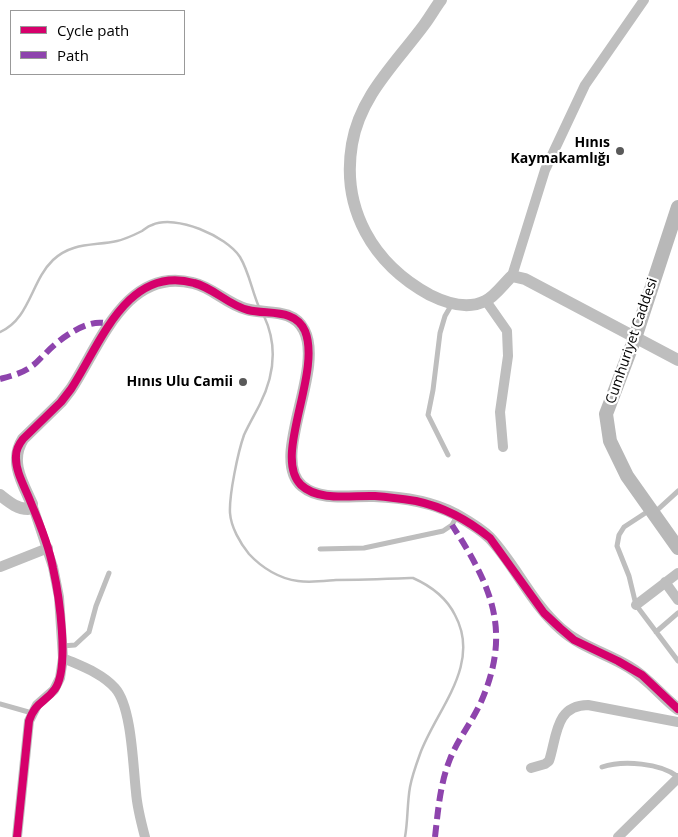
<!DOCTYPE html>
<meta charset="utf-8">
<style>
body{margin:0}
#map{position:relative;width:678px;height:837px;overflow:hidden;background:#fff;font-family:"Open Sans",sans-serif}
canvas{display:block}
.legend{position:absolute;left:10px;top:10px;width:175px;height:65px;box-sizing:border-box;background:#fff;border:1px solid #999;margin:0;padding:6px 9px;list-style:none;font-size:15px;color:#000}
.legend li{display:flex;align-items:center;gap:10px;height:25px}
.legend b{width:25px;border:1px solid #999}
</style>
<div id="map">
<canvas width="678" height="837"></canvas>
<ul class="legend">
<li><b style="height:6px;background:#d6006c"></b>Cycle path</li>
<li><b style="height:6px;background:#8e44ad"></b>Path</li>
</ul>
</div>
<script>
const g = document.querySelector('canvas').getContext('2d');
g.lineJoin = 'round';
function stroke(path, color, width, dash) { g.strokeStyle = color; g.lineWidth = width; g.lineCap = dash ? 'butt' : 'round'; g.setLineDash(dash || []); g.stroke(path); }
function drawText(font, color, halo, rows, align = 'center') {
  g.font = font + ' "Open Sans",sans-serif'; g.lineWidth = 4.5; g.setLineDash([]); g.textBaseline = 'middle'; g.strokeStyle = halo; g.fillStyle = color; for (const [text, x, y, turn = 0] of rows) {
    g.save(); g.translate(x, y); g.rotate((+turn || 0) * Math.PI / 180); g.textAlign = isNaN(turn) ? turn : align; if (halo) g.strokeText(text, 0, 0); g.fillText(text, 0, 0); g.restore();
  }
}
stroke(new Path2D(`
 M 264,316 C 278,346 274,376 260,404 C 255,414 249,424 244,435 C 238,452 229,495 230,513 C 231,527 240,543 249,554 C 262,568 280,579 298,581 C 310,583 324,581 336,580 C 362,580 387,579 413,578 C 431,586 446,597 455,615 C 482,665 436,710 420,754 C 416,765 412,776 410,787 C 407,804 408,821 405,837
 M 0,332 C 30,319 31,281 53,260 C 72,242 94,246 117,241 C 126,239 134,235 142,231 C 145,229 148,226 152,225 C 176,214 226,236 240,257 C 249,272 252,291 259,307`), '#bfbfbf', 2.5);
stroke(new Path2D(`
 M 448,455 L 428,415 L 433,390 L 440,333 L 445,316 L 452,304
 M 650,510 L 624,527 L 619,535 L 617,546 L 629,576 L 636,605 L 678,661
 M 654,513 L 678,491
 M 320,549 L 364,548 L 443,531 L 452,525 L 457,516
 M 656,632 L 678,613
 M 62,646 L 75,645 L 89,632 L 96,606 L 109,573
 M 0,704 L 32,713
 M 602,767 C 623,760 661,763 678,777`), '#bebebe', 5);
stroke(new Path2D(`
 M 512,276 L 545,170 L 585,85 L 644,0
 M 486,301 L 507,331 L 508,356 L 500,412 L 503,447
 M 0,567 L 48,548
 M 665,582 L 678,600
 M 636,605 L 678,573
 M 63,658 C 81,666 102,673 115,688 C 132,707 133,767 136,792 C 137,807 141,822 145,837
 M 531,768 L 545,764 L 549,761 C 557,737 555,705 588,705 L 678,722
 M 17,837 L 29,721 L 37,705 L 54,690 L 60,678 L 63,658 L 59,597 L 53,567 L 32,504
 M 618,837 L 678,778`), '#bebebe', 10);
stroke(new Path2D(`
 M 441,0 C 435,8 430,17 424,25 C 396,63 360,96 352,144 C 341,209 373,264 430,295 C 446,303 467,310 485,301 C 495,297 504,283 512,276 L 525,279 L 678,360
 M 0,495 C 9,502 17,509 28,509 L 32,504 C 22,482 9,461 23,439 L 61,402 L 71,389 C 100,345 126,266 193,283 C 212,287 227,304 246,309 C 266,315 292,307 304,330 C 325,370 269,458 302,486 C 321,502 352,495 374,496 C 401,497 432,502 455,514 C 467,521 480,528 490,538 C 516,566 531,603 561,629 C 581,647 606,653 629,667 C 648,678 661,696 678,709`), '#bebebe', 12);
stroke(new Path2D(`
 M 678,207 L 635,338 L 606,414 L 610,441 L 627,476 L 678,548`), '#b8b8b8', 14);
stroke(new Path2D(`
 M 0,379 C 11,376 23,373 32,366 C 38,362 41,357 46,353 C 59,339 91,315 110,325
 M 435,837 C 438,811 440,784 450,759 C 458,739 472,722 481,702 C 512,631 492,587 452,525`), '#8e44ad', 6, [12, 6]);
stroke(new Path2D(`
 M 17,837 L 29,721 C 36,701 45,703 55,689 C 70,667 59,595 53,568 C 49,546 40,524 31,503 C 26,489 15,472 16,456 C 16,450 19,444 23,439 L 61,402 L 71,389 C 100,345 127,264 194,283 C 214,288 228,305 248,310 C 268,315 295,308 305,331 C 322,373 272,457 301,485 C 319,502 352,495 375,496 C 388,497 403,499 416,501 C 444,507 468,520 490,538 L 544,613 L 560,628 L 574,640 L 618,661 L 642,675 L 678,709`), '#d6006c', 8);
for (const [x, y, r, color] of [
 [620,151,5,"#595959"],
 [243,382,5,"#595959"]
]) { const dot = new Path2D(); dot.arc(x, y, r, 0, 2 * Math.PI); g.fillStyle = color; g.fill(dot); stroke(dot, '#fff', 2); }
drawText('bold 14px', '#000', '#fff', [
 ["Hınıs",610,143],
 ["Kaymakamlığı",610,159],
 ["Hınıs Ulu Camii",233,382]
], 'right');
drawText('14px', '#000', '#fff', [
 ["Cumhuriyet Caddesi",632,341,-71]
]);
</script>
